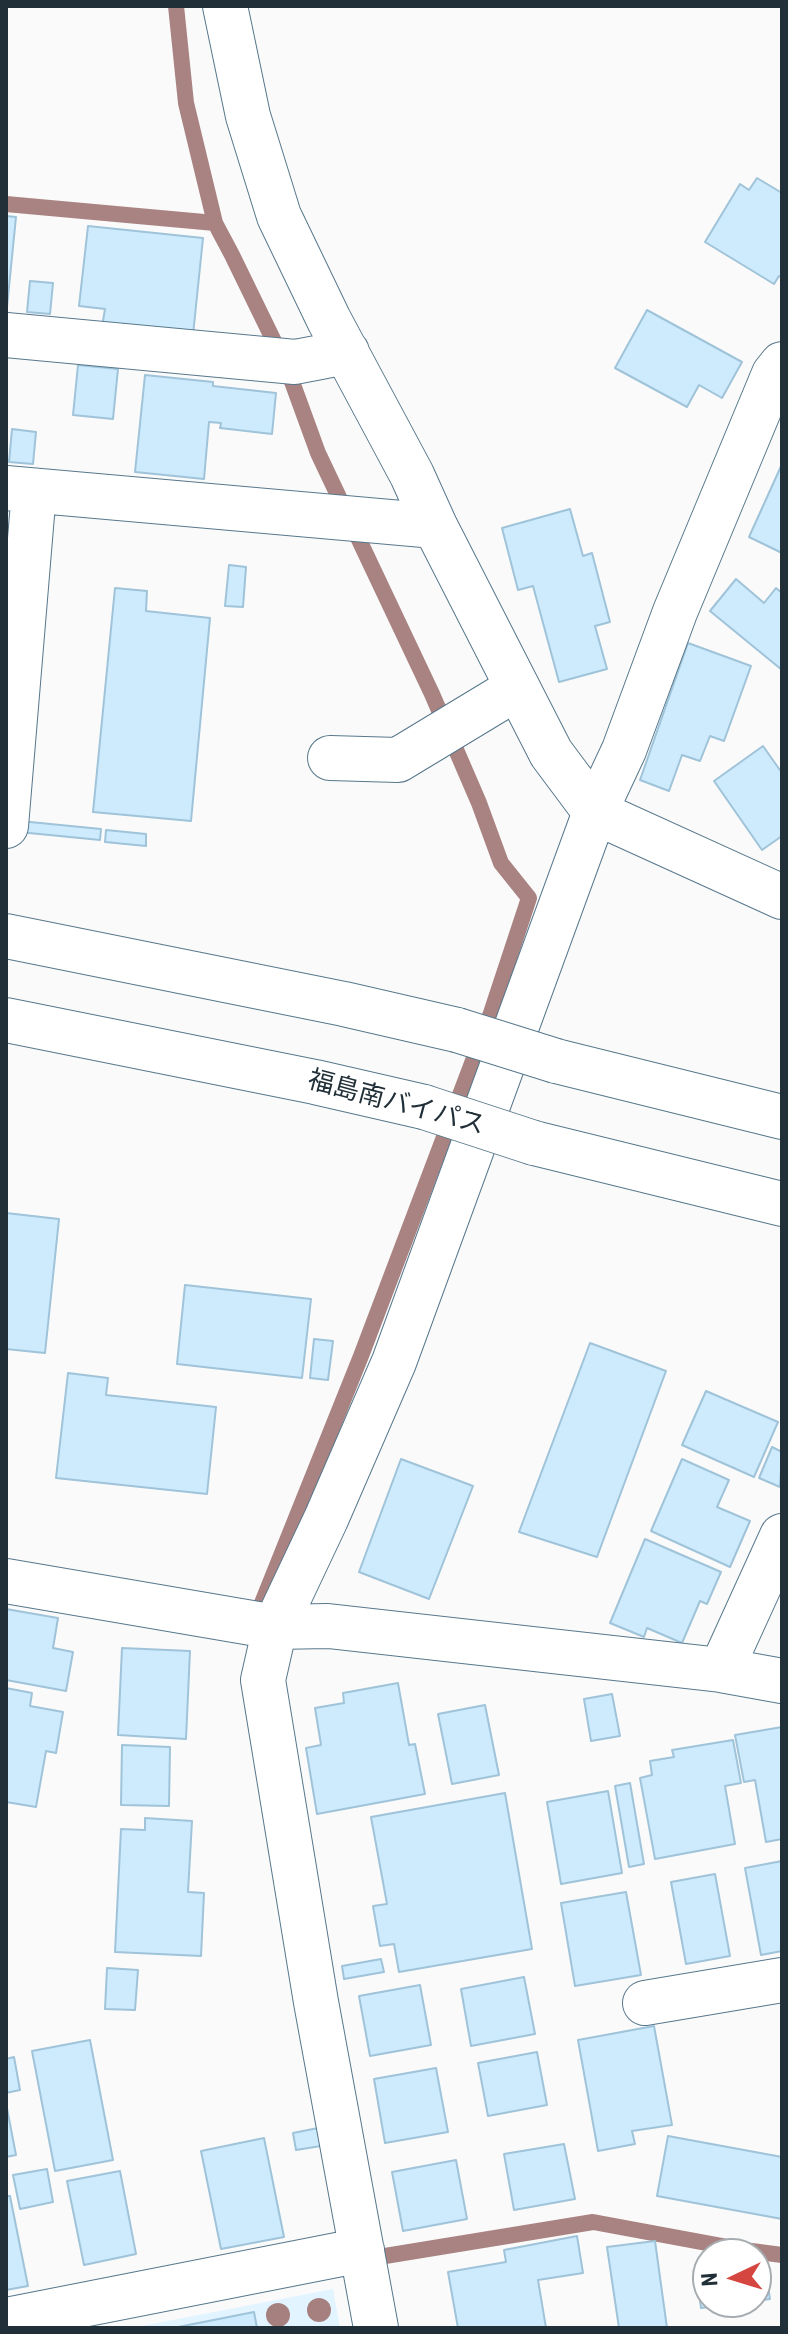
<!DOCTYPE html>
<meta charset="utf-8">
<style>
body{margin:0}
#map{position:relative;width:788px;height:2334px;overflow:hidden;background:#fafafa;font-family:"Roboto Condensed",sans-serif}
canvas{display:block}
.frame{position:absolute;inset:0;border:8px solid #213038;pointer-events:none}
.north{position:absolute;left:692px;top:2238px;width:80px;height:80px;box-sizing:border-box;background:#fff;border:2px solid #a6acaf;border-radius:50%;rotate:266deg;font-size:22px;font-weight:700;line-height:32px;text-align:center;color:#213038}
.north::after{content:'';display:block;margin:auto;width:28px;height:36px;background:#d54640;clip-path:polygon(50% 0,100% 100%,50% 72%,0 100%)}
</style>
<div id="map">
<canvas width="788" height="2334"></canvas>
<div class="frame"></div>
<div class="north">N</div>
</div>
<script>
const g = document.querySelector('canvas').getContext('2d');
g.lineJoin = 'round';
function paint(path, color) { g.fillStyle = color; g.fill(path, 'evenodd'); }
function stroke(path, color, width, dash) { g.strokeStyle = color; g.lineWidth = width; g.lineCap = dash ? 'butt' : 'round'; g.setLineDash(dash || []); g.stroke(path); }
function drawText(font, color, halo, rows, align = 'center') {
  g.font = font + ' "Roboto Condensed","Noto Sans JP",sans-serif'; g.lineWidth = 8; g.setLineDash([]); g.textBaseline = 'middle'; g.strokeStyle = halo; g.fillStyle = color; for (const [text, x, y, turn = 0] of rows) {
    g.save(); g.translate(x, y); g.rotate((+turn || 0) * Math.PI / 180); g.textAlign = isNaN(turn) ? turn : align; if (halo) g.strokeText(text, 0, 0); g.fillText(text, 0, 0); g.restore();
  }
}
paint(new Path2D(`
 M 333,2289 L 340,2328 L 131,2328 Z`), '#e2f4ff');
stroke(new Path2D(`
 M 176,6 L 186,103 L 215,223 L 232,255 L 287,368 L 318,453 L 432,694 L 479,803 L 501,863 L 529,898 L 491,1013 L 361,1356 L 260,1608
 M 6,204 L 215,223
 M 385,2256 L 593,2222 L 744,2250 L 782,2255`), '#a98381', 16);
const building = new Path2D(`
 M 757,178 L 782,193 L 782,278 L 779,276 L 774,284 L 705,242 L 740,184 L 749,190 Z
 M 6,216 L 16,217 L 6,317 Z
 M 88,226 L 203,238 L 193,335 L 102,327 L 105,309 L 79,306 Z
 M 30,281 L 53,283 L 50,314 L 27,312 Z
 M 647,310 L 742,362 L 722,398 L 699,385 L 687,407 L 615,368 Z
 M 78,365 L 118,369 L 113,419 L 73,415 Z
 M 145,375 L 213,382 L 213,386 L 276,393 L 272,434 L 220,428 L 221,423 L 209,422 L 204,479 L 135,472 Z
 M 12,429 L 36,432 L 33,464 L 9,462 Z
 M 782,464 L 782,553 L 749,537 Z
 M 570,509 L 583,556 L 592,553 L 610,622 L 595,626 L 607,669 L 559,682 L 533,586 L 518,590 L 502,528 Z
 M 229,565 L 246,567 L 243,607 L 225,606 Z
 M 736,579 L 764,603 L 776,588 L 782,593 L 782,670 L 710,611 Z
 M 115,588 L 147,591 L 146,611 L 210,618 L 191,821 L 93,812 Z
 M 688,643 L 751,666 L 724,741 L 710,736 L 700,761 L 682,755 L 669,791 L 640,780 Z
 M 763,746 L 782,773 L 782,836 L 762,850 L 714,781 Z
 M 20,821 L 101,829 L 100,840 L 19,832 Z
 M 106,830 L 146,834 L 146,846 L 105,842 Z
 M 6,1213 L 59,1219 L 45,1353 L 6,1349 Z
 M 185,1285 L 311,1299 L 302,1378 L 177,1364 Z
 M 314,1339 L 333,1341 L 328,1380 L 310,1378 Z
 M 590,1343 L 666,1371 L 597,1557 L 519,1532 Z
 M 68,1373 L 108,1378 L 106,1395 L 216,1407 L 207,1494 L 56,1478 Z
 M 706,1391 L 778,1422 L 754,1477 L 682,1445 Z
 M 772,1447 L 782,1452 L 780,1487 L 759,1478 Z
 M 401,1459 L 473,1486 L 429,1599 L 359,1572 Z
 M 682,1459 L 729,1480 L 717,1507 L 750,1521 L 730,1567 L 651,1531 Z
 M 645,1539 L 721,1572 L 707,1604 L 700,1601 L 682,1643 L 647,1628 L 644,1637 L 610,1623 Z
 M 6,1609 L 58,1618 L 53,1648 L 73,1652 L 66,1691 L 6,1680 Z
 M 122,1648 L 190,1651 L 186,1739 L 118,1735 Z
 M 398,1683 L 409,1745 L 415,1744 L 425,1794 L 317,1814 L 306,1748 L 321,1745 L 315,1708 L 344,1703 L 343,1693 Z
 M 6,1688 L 32,1693 L 30,1706 L 63,1712 L 56,1753 L 46,1751 L 36,1807 L 6,1802 Z
 M 612,1694 L 620,1736 L 591,1741 L 584,1699 Z
 M 485,1705 L 499,1775 L 452,1784 L 438,1714 Z
 M 782,1727 L 782,1839 L 766,1842 L 755,1780 L 744,1782 L 735,1735 Z
 M 733,1740 L 741,1783 L 725,1786 L 735,1844 L 655,1859 L 640,1778 L 652,1775 L 650,1761 L 674,1757 L 672,1750 Z
 M 122,1745 L 170,1747 L 169,1806 L 121,1805 Z
 M 630,1783 L 644,1864 L 629,1867 L 615,1786 Z
 M 608,1791 L 622,1873 L 561,1884 L 547,1802 Z
 M 505,1793 L 532,1949 L 399,1972 L 394,1944 L 380,1946 L 373,1906 L 387,1904 L 371,1817 Z
 M 145,1818 L 192,1821 L 188,1892 L 204,1893 L 201,1956 L 115,1952 L 121,1829 L 145,1830 Z
 M 782,1861 L 782,1951 L 761,1955 L 745,1868 Z
 M 715,1874 L 730,1956 L 686,1964 L 671,1882 Z
 M 626,1892 L 641,1975 L 575,1986 L 561,1903 Z
 M 381,1959 L 384,1972 L 344,1979 L 342,1966 Z
 M 107,1968 L 138,1970 L 135,2010 L 105,2009 Z
 M 524,1977 L 535,2034 L 471,2046 L 461,1989 Z
 M 420,1985 L 431,2045 L 370,2056 L 359,1996 Z
 M 654,2026 L 672,2125 L 632,2131 L 635,2144 L 598,2151 L 578,2040 Z
 M 90,2040 L 113,2160 L 55,2171 L 32,2051 Z
 M 537,2052 L 547,2105 L 488,2116 L 478,2063 Z
 M 14,2057 L 20,2090 L 6,2093 L 6,2059 Z
 M 436,2068 L 448,2132 L 385,2143 L 374,2079 Z
 M 6,2103 L 16,2155 L 6,2157 Z
 M 318,2128 L 321,2146 L 296,2150 L 293,2133 Z
 M 668,2136 L 782,2157 L 782,2219 L 657,2196 Z
 M 264,2138 L 284,2237 L 221,2249 L 201,2151 Z
 M 564,2144 L 575,2199 L 514,2210 L 504,2154 Z
 M 456,2160 L 467,2219 L 403,2231 L 392,2172 Z
 M 47,2169 L 53,2202 L 20,2209 L 13,2175 Z
 M 120,2171 L 136,2254 L 84,2265 L 67,2181 Z
 M 6,2196 L 10,2196 L 28,2286 L 6,2290 Z
 M 577,2236 L 583,2273 L 538,2280 L 546,2328 L 458,2328 L 448,2272 L 506,2262 L 504,2250 Z
 M 655,2241 L 667,2328 L 619,2328 L 607,2247 Z
 M 764,2261 L 770,2299 L 756,2301 L 756,2262 Z
 M 708,2269 L 708,2302 L 746,2302 L 701,2308 L 696,2271 Z
 M 254,2312 L 257,2328 L 173,2328 Z`);
paint(building, '#ceebfd');
stroke(building, '#9fc3d9', 2);
const minor = new Path2D(`
 M 225,6 L 248,116 L 279,216 L 329,320 L 412,475 L 435,526 L 551,753 L 595,812 L 782,897
 M 6,335 L 295,362 L 347,352
 M 6,488 L 435,526
 M 330,758 L 398,760 L 517,688
 M 6,826 L 34,491
 M 6,1581 L 275,1627 L 328,1626 L 721,1670 L 782,1681
 M 721,1670 L 782,1536
 M 645,2003 L 782,1980
 M 6,2320 L 362,2250
 M 376,2328 L 316,2002 L 263,1680 L 275,1627 L 326,1519 L 394,1362 L 595,812 L 624,750 L 675,612 L 774,374 L 782,364`);
const trunk = new Path2D(`
 M 6,936 L 344,1004 L 457,1030
 M 6,1020 L 315,1082 L 424,1107
 M 556,1061 L 782,1117
 M 534,1143 L 782,1204`);
stroke(minor, '#57788c', 46);
stroke(trunk, '#57788c', 46);
stroke(minor, '#fff', 44);
stroke(trunk, '#fff', 44);
const trunkBridge = new Path2D(`
 M 457,1030 L 556,1061
 M 424,1107 L 534,1143`);
stroke(trunkBridge, '#57788c', 46, []);
stroke(trunkBridge, '#fff', 44);
g.fillStyle = '#a6807e';
for (const [x, y] of [
 [319,2310],
 [278,2315]
]) { g.beginPath(); g.arc(x, y, 12, 0, 2 * Math.PI); g.fill(); }
drawText('26px', '#213038', '#fff', [
 ["福島南バイパス",396,1104,15]
]);
</script>
